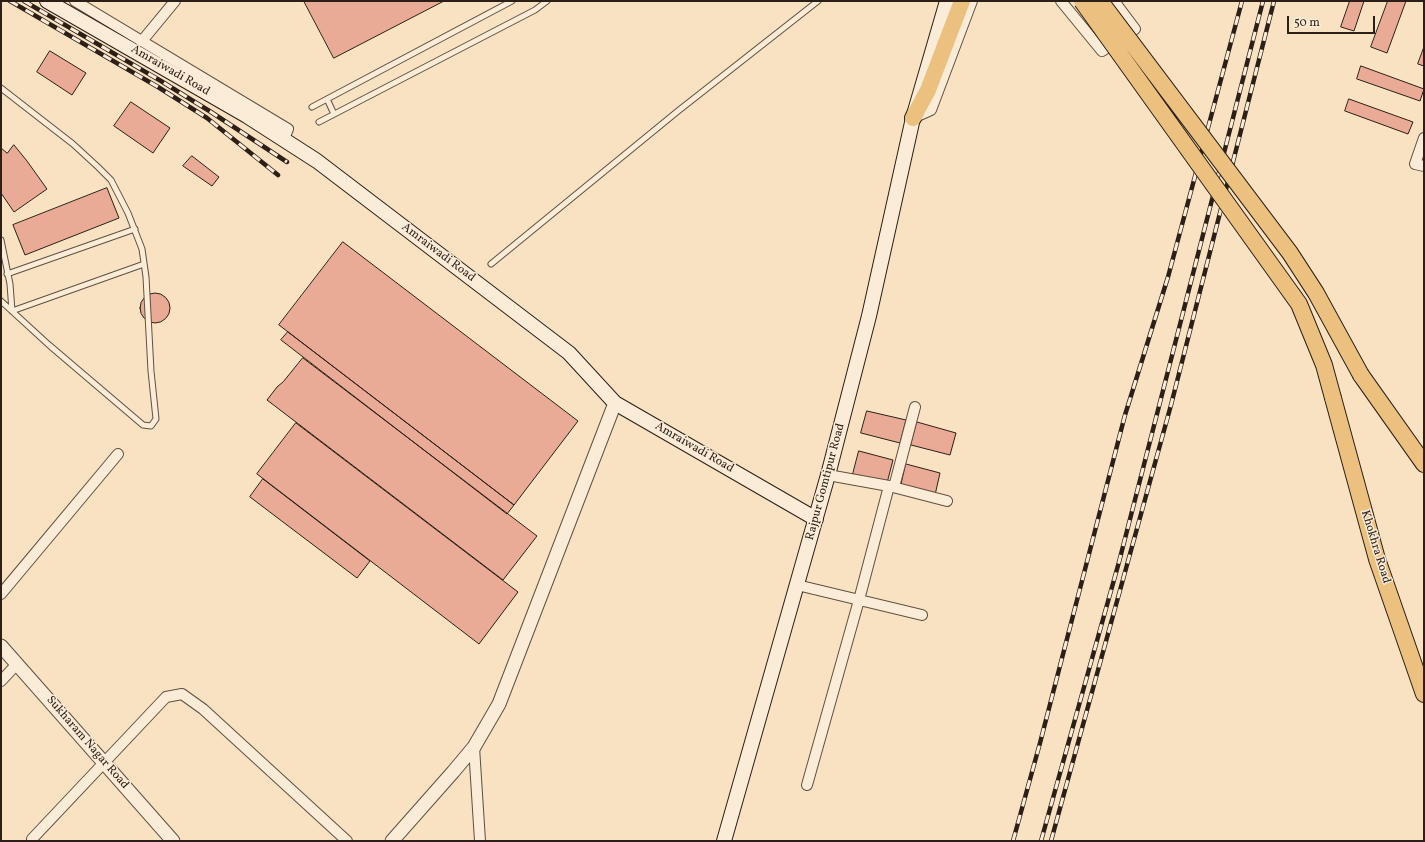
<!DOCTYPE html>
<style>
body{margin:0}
#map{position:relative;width:1425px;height:842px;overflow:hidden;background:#f9e2c1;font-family:Vollkorn,serif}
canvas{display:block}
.frame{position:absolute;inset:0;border:2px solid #2b1f18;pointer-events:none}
.scale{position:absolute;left:1287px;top:16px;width:88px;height:18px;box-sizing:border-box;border:2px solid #2b1f18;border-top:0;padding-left:5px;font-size:12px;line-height:14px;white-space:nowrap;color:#2b1f18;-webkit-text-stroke:3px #fbecd7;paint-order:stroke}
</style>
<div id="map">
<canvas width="1425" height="842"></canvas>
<div class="frame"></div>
<div class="scale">50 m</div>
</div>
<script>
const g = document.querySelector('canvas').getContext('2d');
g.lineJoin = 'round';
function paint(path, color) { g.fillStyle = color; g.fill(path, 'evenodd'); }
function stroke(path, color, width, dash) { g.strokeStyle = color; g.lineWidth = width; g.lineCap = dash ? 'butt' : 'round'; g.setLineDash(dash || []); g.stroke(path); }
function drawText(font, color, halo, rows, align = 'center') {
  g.font = font + ' Vollkorn,serif'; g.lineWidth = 3; g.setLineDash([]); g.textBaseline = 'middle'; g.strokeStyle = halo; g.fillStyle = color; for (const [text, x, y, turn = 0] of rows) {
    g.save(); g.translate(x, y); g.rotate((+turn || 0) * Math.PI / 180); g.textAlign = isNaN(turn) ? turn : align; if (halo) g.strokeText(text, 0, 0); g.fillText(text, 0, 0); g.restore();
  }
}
const building = new Path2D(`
 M 304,1 L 444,1 L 334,58 Z
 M 1350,1 L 1364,1 L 1354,31 L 1341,27 Z
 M 1388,1 L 1406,1 L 1387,53 L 1371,47 Z
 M 1424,47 L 1424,66 L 1418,64 Z
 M 50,51 L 86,73 L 72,95 L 37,72 Z
 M 1361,66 L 1424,89 L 1420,101 L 1357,79 Z
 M 1349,99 L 1413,122 L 1408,134 L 1345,111 Z
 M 131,102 L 170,128 L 153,153 L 114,126 Z
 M 14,145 L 27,161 L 47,189 L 14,212 L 1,193 L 1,148 L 7,153 Z
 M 192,156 L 219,177 L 212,186 L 183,166 Z
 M 107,188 L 119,218 L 25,255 L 13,225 Z
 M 343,242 L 578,421 L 514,505 L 279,325 Z
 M140 308a15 15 0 1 1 30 0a15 15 0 1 1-30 0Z
 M 288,332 L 514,505 L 507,514 L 281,340 Z
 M 303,358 L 537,536 L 503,580 L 267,400 L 277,387 L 283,382 Z
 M 867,411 L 906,420 L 900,443 L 861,433 Z
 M 917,422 L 956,433 L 950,455 L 911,445 Z
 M 296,423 L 518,592 L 479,644 L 257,474 Z
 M 859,451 L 893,460 L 887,483 L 853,474 Z
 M 906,464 L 940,473 L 935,495 L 901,486 Z
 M 263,479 L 370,561 L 357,578 L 250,497 Z`);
paint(building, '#e9aa96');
stroke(building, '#2b1f18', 1);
const service = new Path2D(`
 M 1,88 L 73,144 L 98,167 L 111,180 L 128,213 L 142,249 L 146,277 L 151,371 L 156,419 L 151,426 L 143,425 L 49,345 L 1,301
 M 327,99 L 334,114
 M 312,107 L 512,1
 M 319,122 L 535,10 L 547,1
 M 1,240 L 10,284 L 12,311 L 144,264
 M 491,264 L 678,111 L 818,1
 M 7,274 L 135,229`);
const minor = new Path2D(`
 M 75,1 L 288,129 L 284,139
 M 1061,1 L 1102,51 L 1135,29 L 1114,1
 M 142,41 L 175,1
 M 913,118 L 931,110 L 972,1
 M 1424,138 L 1415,164 L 1424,166
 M 889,486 L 947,501
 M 894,487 L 915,407
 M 797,585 L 922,615
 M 1,594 L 118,454
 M 1,681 L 17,664
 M 474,747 L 480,841
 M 807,785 L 859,600 L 889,486 L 828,475
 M 32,839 L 166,697 L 182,694 L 203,709 L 347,841`);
const tertiary = new Path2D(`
 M 1,646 L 173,841
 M 392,841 L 453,772 L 474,747 L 499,704 L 615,403`);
const secondary = new Path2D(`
 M 47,1 L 247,116 L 317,161 L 569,353 L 615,403 L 816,519
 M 724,841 L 828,475 L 869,316 L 913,118 L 947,1`);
const primary = new Path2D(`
 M 913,118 L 928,90 L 962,1
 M 1361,375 L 1424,464
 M 1333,398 L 1377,559 L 1424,694`);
stroke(service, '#5e5042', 7);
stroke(minor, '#5e5042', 12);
stroke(tertiary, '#5e5042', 15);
stroke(secondary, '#2b1f18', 16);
stroke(primary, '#2b1f18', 18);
stroke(service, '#fbecd7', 5);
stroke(minor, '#fbecd7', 10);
stroke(tertiary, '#fbecd7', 13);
stroke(secondary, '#fbecd7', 14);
stroke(primary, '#ecc180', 16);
const rail = new Path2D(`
 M 10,1 L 158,87 L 207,118 L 278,175
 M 24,1 L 161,81 L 211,112 L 287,162
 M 1013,841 L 1040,743 L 1125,415 L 1168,277 L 1242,1
 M 1041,841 L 1119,562 L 1263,1
 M 1051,841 L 1171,405 L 1274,1`);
stroke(rail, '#2b1f18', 4.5);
stroke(rail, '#fbecd7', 3, [9]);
const primaryBridge = new Path2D(`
 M 1082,1 L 1299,304 L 1324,365 L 1333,398
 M 1100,1 L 1290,253 L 1316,293 L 1361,375`);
stroke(primaryBridge, '#2b1f18', 18, []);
stroke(primaryBridge, '#ecc180', 16);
drawText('12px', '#2b1f18', '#fbecd7', [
 ["Amraiwadi Road",170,71,30],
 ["Amraiwadi Road",438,253,37],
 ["Amraiwadi Road",694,448,30],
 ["Rajpur Gomtipur Road",826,482,-75],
 ["Khokhra Road",1375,547,73],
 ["Sukharam Nagar Road",87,743,49]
]);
</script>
